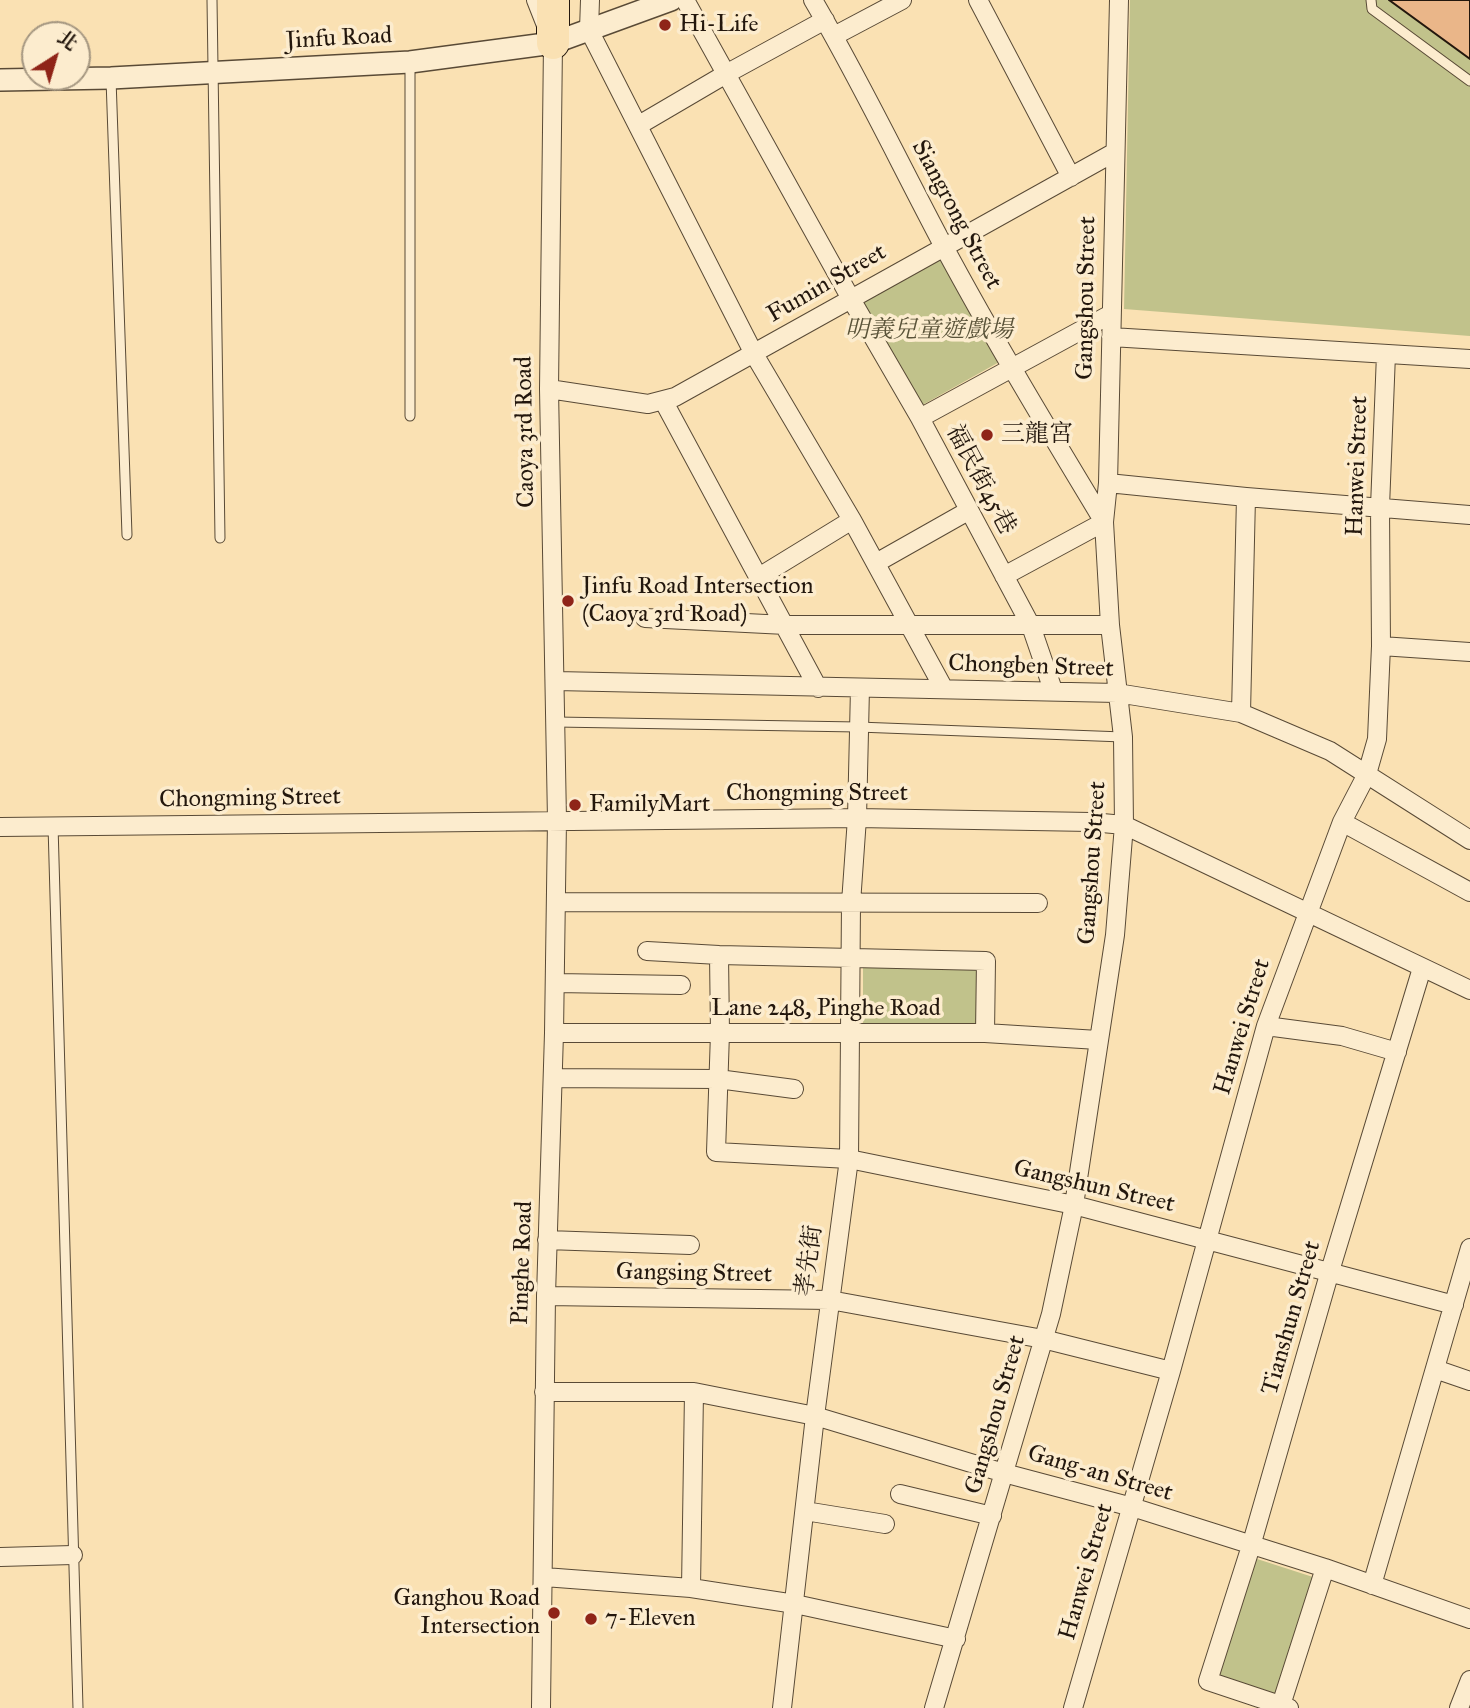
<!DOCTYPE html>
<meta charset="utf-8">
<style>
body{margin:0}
#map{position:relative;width:1470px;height:1708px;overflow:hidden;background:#fae1b3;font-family:"IM FELL Great Primer","Noto Serif TC",serif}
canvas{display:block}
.north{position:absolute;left:21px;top:21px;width:70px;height:70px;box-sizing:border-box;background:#fcecce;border:2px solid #a59781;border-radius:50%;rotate:37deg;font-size:19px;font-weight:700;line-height:28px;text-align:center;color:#23170d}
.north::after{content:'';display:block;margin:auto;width:24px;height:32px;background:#8f2418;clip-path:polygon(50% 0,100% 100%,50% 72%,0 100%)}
</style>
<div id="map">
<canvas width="1470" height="1708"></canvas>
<div class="north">北</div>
</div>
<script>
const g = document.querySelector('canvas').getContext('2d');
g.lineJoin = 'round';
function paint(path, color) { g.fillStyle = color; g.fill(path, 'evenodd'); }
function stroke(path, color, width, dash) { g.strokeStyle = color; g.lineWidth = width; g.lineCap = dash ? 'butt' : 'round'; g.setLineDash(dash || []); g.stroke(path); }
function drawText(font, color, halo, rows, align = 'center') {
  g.font = font + ' "IM FELL Great Primer","Noto Serif TC",serif'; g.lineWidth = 7; g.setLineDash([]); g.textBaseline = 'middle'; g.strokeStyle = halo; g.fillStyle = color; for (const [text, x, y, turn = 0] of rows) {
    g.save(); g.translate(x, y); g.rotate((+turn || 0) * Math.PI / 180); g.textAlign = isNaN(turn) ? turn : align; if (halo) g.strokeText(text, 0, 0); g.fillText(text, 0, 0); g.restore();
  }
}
paint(new Path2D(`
 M 1130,0 L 1470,0 L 1470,336 L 1124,309 Z
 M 941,254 L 1001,361 L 917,408 L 857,302 Z
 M 863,959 L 983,962 L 982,1024 L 863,1023 Z
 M 1251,1557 L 1316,1578 L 1279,1696 L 1214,1676 Z`), '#c1c28b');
const building = new Path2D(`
 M 1389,0 L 1470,0 L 1470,59 Z`);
paint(building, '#eab689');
stroke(building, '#23170d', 2);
const service = new Path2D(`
 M 212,0 L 220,538
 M 1371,0 L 1372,9 L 1470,81
 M 410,64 L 410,416
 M 111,79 L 127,535
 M 556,722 L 858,727 L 1123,737
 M 53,825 L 78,1708`);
const minor = new Path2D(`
 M 536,0 L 553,43 L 549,389 L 557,820 L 554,1033 L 546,1296 L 541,1708
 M 590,0 L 589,30 L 754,354 L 852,520 L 944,689
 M 685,0 L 851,299 L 920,418 L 1031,626 L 1053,690
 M 813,0 C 860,80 900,164 943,245 C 994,340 1049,431 1104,522 L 1004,576
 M 978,0 L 1071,177
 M 834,36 L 902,0
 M 639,125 L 726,74 L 825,20
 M 1111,337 L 1470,359
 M 549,389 L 648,404 L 675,397 L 1115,152
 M 664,402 L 818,688
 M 920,418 L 1111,314
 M 1108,483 L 1246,497 L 1470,515
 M 876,563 L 968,511
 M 759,577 L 852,520
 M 645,618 L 786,625 L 1110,625
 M 1381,646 L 1470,652
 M 556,681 L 1117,693 L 1241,713 L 1330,751 L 1470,840
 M 1241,713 L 1246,497
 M 1342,822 L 1470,892
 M 0,827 L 857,818 L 1091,822 L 1124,825 L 1470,990
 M 556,902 L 1038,903
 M 647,951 L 719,955 L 986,961 L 985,1033
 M 719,955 L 720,1033 L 716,1152 L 849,1159 L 1074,1205 L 1454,1305
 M 556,983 L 681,985
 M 1266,1026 L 1342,1036 L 1397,1052
 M 554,1033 L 985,1033 L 1098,1040
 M 553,1078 L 718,1079 L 794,1089
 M 547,1240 L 690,1245
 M 546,1296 L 830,1300 L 1043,1339 L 1171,1371
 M 1435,1369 L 1470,1381
 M 544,1392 L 694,1392 L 815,1416 L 1004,1473 L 1132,1507 L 1325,1568 L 1470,1619
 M 900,1494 L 992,1516
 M 805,1511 L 885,1524
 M 0,1557 L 73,1555
 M 544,1577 L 691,1588 L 795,1604 L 956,1639
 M 1372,1585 L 1470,1248
 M 691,1588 L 694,1392
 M 1281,1705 L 1325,1568
 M 782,1708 L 815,1416 L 849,1159 L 851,903 L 857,818 L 860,688
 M 934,1708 L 1051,1314 L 1074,1205 L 1115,935 L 1124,825 L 1123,737 L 1110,625 L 1104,522 L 1108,483 L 1119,0
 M 1073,1708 L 1171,1371 L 1266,1026 L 1342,822 L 1367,774 L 1377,739 L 1381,646 L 1380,507 L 1386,354
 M 1289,1708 L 1208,1681 L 1251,1546 L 1330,1271 L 1422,968
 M 1459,1708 L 1470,1680`);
const tertiary = new Path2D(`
 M 0,80 L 111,78 L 410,62 L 553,43 L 671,0`);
const motorway = new Path2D(`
 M 553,43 L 553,0`);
stroke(service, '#594a36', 11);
stroke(minor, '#594a36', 20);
stroke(tertiary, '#594a36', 24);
stroke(motorway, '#23170d', 34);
stroke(service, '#fcecce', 9);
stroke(minor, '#fcecce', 18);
stroke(tertiary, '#fcecce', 21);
stroke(motorway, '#fae1b3', 32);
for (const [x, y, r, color] of [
 [665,25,7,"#8f2418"],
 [987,435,7,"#8f2418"],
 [568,601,7,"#8f2418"],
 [575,805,7,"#8f2418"],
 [554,1613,7,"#8f2418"],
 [591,1619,7,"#8f2418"]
]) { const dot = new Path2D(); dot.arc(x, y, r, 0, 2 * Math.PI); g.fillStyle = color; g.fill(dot); stroke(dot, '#fcecce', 2.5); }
drawText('24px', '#23170d', '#fcecce', [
 ["Hi-Life",679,25],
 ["三龍宮",1001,435],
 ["Jinfu Road Intersection",582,587],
 ["(Caoya 3rd Road)",582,615],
 ["FamilyMart",589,805],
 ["Ganghou Road",540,1599,"right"],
 ["Intersection",540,1627,"right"],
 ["7-Eleven",605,1619]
], 'left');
drawText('24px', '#23170d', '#fcecce', [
 ["Jinfu Road",339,39,-3],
 ["Siangrong Street",956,215,62],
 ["Fumin Street",827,284,-30],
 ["Gangshou Street",1087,298,-89],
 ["Caoya 3rd Road",526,432,-91],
 ["Hanwei Street",1358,466,-88],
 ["福民街45巷",980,480,62],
 ["Chongben Street",1031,667,2],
 ["Chongming Street",817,794],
 ["Chongming Street",250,799,-1],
 ["Gangshou Street",1093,863,-86],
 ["Lane 248, Pinghe Road",826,1009],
 ["Hanwei Street",1243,1027,-73],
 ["Gangshun Street",1094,1187,13],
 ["孝先街",810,1261,-82],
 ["Pinghe Road",523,1263,-88],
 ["Gangsing Street",694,1274,1],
 ["Tianshun Street",1292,1318,-74],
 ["Gangshou Street",996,1415,-74],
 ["Gang-an Street",1100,1474,16],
 ["Hanwei Street",1087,1572,-74]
]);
drawText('italic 24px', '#5a5339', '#fcecce', [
 ["明義兒童遊戲場",929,331]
]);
</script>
